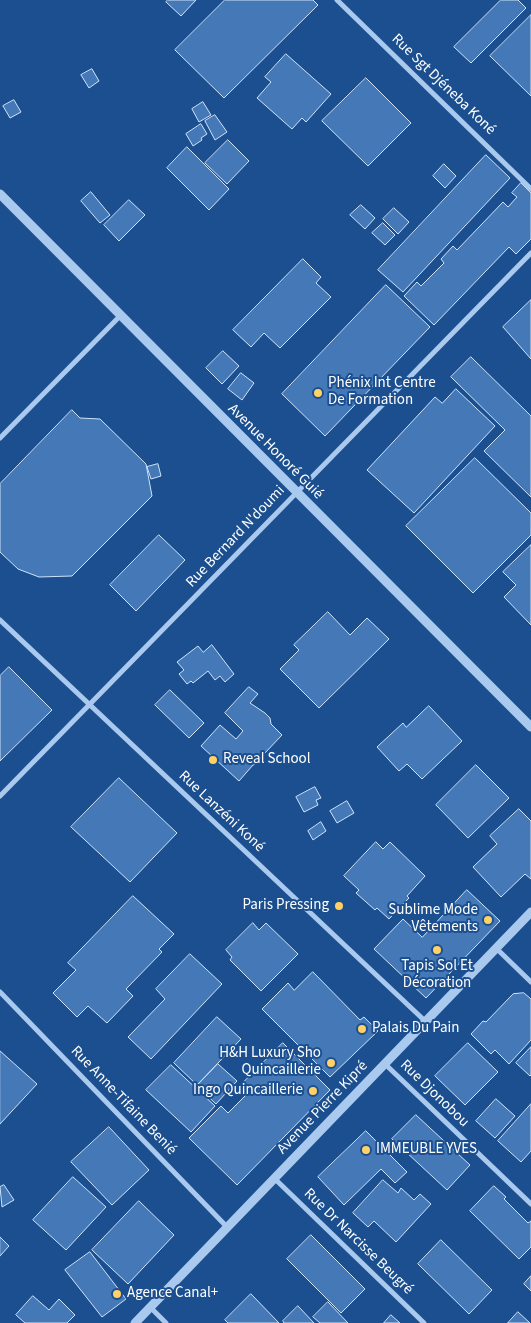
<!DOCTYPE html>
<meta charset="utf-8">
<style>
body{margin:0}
canvas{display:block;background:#1b4f8f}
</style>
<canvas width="531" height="1323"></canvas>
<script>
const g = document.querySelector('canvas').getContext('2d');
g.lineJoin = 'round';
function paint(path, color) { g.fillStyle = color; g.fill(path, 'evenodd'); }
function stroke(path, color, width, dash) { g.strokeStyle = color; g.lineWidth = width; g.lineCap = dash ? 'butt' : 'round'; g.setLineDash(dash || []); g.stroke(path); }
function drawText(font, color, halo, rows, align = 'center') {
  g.font = font + ' "Source Sans 3",sans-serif'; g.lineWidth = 4; g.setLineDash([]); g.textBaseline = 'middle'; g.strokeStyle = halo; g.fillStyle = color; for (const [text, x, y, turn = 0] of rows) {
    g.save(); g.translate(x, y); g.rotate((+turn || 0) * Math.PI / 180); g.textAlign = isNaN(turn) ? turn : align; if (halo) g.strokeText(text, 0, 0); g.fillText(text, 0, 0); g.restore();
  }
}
const building = new Path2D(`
 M 168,0 L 196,0 L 181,16 L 166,2 Z
 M 225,0 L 313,0 L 318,5 L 224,98 L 175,50 Z
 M 501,0 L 518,0 L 526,8 L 471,63 L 454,47 Z
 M 531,15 L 531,96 L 490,56 Z
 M 286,54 L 331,94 L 306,122 L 302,118 L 292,129 L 257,98 L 271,82 L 265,77 Z
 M 92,69 L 99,81 L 89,88 L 81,75 Z
 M 366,78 L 411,123 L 368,166 L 322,121 Z
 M 14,100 L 21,112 L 10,118 L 3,106 Z
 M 203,102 L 211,115 L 199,122 L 192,109 Z
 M 215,115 L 227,132 L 215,140 L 205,121 Z
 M 201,124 L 207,134 L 201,138 L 202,140 L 193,146 L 186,134 Z
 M 228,140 L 249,161 L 227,184 L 205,163 Z
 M 187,147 L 229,189 L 209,210 L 167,168 Z
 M 486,155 L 510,178 L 403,292 L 378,270 Z
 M 444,164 L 456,176 L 445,188 L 433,176 Z
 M 521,183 L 531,193 L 531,239 L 516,254 L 509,247 L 434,325 L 404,296 L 417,282 L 421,286 L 444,263 L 441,259 L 453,246 L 457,250 L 503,202 L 508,207 L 517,197 L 512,193 Z
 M 91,192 L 110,215 L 100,223 L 81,201 Z
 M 129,200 L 145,215 L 119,241 L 104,225 Z
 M 361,205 L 375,218 L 365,229 L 350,215 Z
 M 394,208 L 409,222 L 398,234 L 383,219 Z
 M 383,223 L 395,235 L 385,245 L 372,233 Z
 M 303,259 L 321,277 L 316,283 L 331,297 L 280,348 L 264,333 L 251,347 L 233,330 Z
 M 386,285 L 430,327 L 325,436 L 282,394 Z
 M 531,300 L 531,359 L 503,327 Z
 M 223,351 L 239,366 L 222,384 L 206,368 Z
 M 471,357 L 531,416 L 531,497 L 484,451 L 505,430 L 451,377 Z
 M 241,373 L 254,383 L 242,400 L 228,389 Z
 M 456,389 L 495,426 L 414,513 L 367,470 L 435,397 L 442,403 Z
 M 72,410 L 80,418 L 100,419 L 146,464 L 152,496 L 72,576 L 39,577 L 18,569 L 0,552 L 0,484 Z
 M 475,458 L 531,513 L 531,535 L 473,593 L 406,526 Z
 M 158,464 L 161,476 L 151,479 L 147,467 Z
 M 159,535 L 185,560 L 136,611 L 110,585 Z
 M 531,545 L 531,625 L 504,597 L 516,585 L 503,572 Z
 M 328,612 L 350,635 L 367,618 L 389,639 L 319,708 L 280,669 L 299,650 L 294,645 Z
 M 212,645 L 234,674 L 225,682 L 220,676 L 215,680 L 208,671 L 193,683 L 191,681 L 187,684 L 179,674 L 184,670 L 177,662 L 198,646 L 203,652 Z
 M 9,667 L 52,710 L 0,761 L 0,676 Z
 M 249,687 L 258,694 L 250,703 L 265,713 L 270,718 L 271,724 L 282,735 L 264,754 L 262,762 L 253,765 L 239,781 L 201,746 L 220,725 L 236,739 L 243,731 L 225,713 Z
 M 170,690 L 204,723 L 189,738 L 155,705 Z
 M 429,706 L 462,741 L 422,779 L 407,764 L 399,771 L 377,747 L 403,723 L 406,727 Z
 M 476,765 L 509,798 L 468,838 L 436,805 Z
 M 119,778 L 177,833 L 130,882 L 71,827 Z
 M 315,787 L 321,798 L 316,800 L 318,805 L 304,812 L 296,797 Z
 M 347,801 L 354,813 L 337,823 L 330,811 Z
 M 519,809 L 531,821 L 531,879 L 525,874 L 501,897 L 473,867 L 497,844 L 490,836 Z
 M 321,822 L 326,831 L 313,840 L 308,831 Z
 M 376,842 L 383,849 L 390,842 L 425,876 L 407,896 L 409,898 L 389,919 L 377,908 L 375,910 L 356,893 L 359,890 L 344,876 Z
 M 467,890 L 500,921 L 426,998 L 374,949 L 403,919 L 422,937 Z
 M 133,896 L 174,934 L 159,949 L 162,952 L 126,989 L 133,996 L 107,1023 L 88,1006 L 77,1017 L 53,993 L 76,970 L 68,963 Z
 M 253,923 L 259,930 L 266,923 L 298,954 L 261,991 L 230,960 L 232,957 L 226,950 Z
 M 190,954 L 222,984 L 151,1059 L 128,1037 L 165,999 L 156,989 Z
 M 313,972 L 360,1020 L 364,1017 L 378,1031 L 330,1077 L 262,1009 L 288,983 L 294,990 Z
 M 524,993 L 531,999 L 531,1040 L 509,1064 L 495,1050 L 491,1054 L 471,1034 L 483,1021 L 486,1022 L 513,994 Z
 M 217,1017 L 241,1039 L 197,1085 L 174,1063 Z
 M 283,1043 L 330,1090 L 237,1185 L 189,1138 L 221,1106 L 228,1113 L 250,1091 L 243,1083 Z
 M 468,1043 L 498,1072 L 465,1105 L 435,1076 Z
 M 531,1047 L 531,1075 L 530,1076 L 516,1063 Z
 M 0,1051 L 37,1084 L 0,1124 Z
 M 218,1064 L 237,1081 L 216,1104 L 197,1086 Z
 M 171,1065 L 215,1106 L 191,1132 L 146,1090 Z
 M 496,1099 L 515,1116 L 495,1138 L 476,1121 Z
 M 531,1104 L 531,1151 L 521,1162 L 498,1141 Z
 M 416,1115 L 470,1165 L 447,1190 L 392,1139 Z
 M 109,1127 L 149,1170 L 112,1205 L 71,1162 Z
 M 366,1131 L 407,1172 L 395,1183 L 381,1169 L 344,1205 L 318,1177 Z
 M 73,1177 L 106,1207 L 66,1250 L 33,1220 Z
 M 383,1180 L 398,1193 L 401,1188 L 414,1200 L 420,1194 L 431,1204 L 396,1242 L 374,1221 L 368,1227 L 353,1213 Z
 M 4,1185 L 14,1200 L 2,1207 L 0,1187 Z
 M 494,1186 L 506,1197 L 504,1199 L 528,1223 L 531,1221 L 531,1247 L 519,1259 L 470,1211 Z
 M 139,1201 L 174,1235 L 128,1284 L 92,1250 Z
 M 311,1235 L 365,1289 L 341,1313 L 287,1259 Z
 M 0,1237 L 9,1246 L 0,1256 Z
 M 441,1240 L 492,1290 L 469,1314 L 418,1264 Z
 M 90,1252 L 126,1299 L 102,1317 L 65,1270 Z
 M 531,1276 L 531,1291 L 524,1284 Z
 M 251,1294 L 279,1323 L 228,1323 L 225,1320 Z
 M 33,1296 L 49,1310 L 59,1299 L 75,1315 L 67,1323 L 25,1323 L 16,1315 Z
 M 328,1302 L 348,1323 L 320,1323 L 313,1317 Z
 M 298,1306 L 314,1323 L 284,1323 L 283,1321 Z
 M 518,1312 L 530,1323 L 508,1323 Z
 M 391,1315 L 400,1323 L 384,1323 Z`);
paint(building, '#4478b7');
stroke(building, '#cfe3fa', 1);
stroke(new Path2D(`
 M 337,0 L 531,189
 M 0,438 L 121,315
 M 0,620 L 425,1021
 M 0,796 L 531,253
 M 497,949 L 531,982
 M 0,992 L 227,1227
 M 384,1063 L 531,1204
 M 274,1178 L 424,1323
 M 150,1307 L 166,1323`), '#a9c9ee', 5);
stroke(new Path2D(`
 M 0,194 L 531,727
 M 135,1323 L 531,912`), '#a9c9ee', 9);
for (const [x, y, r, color] of [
 [318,393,5,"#ffd166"],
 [213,760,5,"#ffd166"],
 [339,906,5,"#ffd166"],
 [488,920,5,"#ffd166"],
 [437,950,5,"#ffd166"],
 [362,1029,5,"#ffd166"],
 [331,1063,5,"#ffd166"],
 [313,1091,5,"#ffd166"],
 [366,1150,5,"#ffd166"],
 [117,1294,5,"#ffd166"]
]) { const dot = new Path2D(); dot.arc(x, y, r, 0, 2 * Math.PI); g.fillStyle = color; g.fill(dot); stroke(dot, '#1b4f8f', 2); }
drawText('15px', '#fff', '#1b4f8f', [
 ["Rue Sgt Djéneba Koné",443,85,44],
 ["Avenue Honoré Guié",275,452,45],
 ["Rue Bernard N'doumi",236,537,-46],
 ["Rue Lanzéni Koné",221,812,43],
 ["Rue Djonobou",434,1094,44],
 ["Rue Anne-Tifaine Benié",123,1101,46],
 ["Avenue Pierre Kipré",323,1108,-46],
 ["Rue Dr Narcisse Beugré",358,1242,44]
]);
drawText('15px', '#fff', '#1b4f8f', [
 ["Phénix Int Centre",328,384],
 ["De Formation",328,401],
 ["Reveal School",223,760],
 ["Paris Pressing",329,906,"right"],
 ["Sublime Mode",478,911,"right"],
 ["Vêtements",478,928,"right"],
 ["Tapis Sol Et",437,967,"center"],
 ["Décoration",437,984,"center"],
 ["Palais Du Pain",372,1029],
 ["H&H Luxury Sho",321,1054,"right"],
 ["Quincaillerie",321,1071,"right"],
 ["Ingo Quincaillerie",303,1091,"right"],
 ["IMMEUBLE YVES",376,1150],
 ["Agence Canal+",127,1294]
], 'left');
</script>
